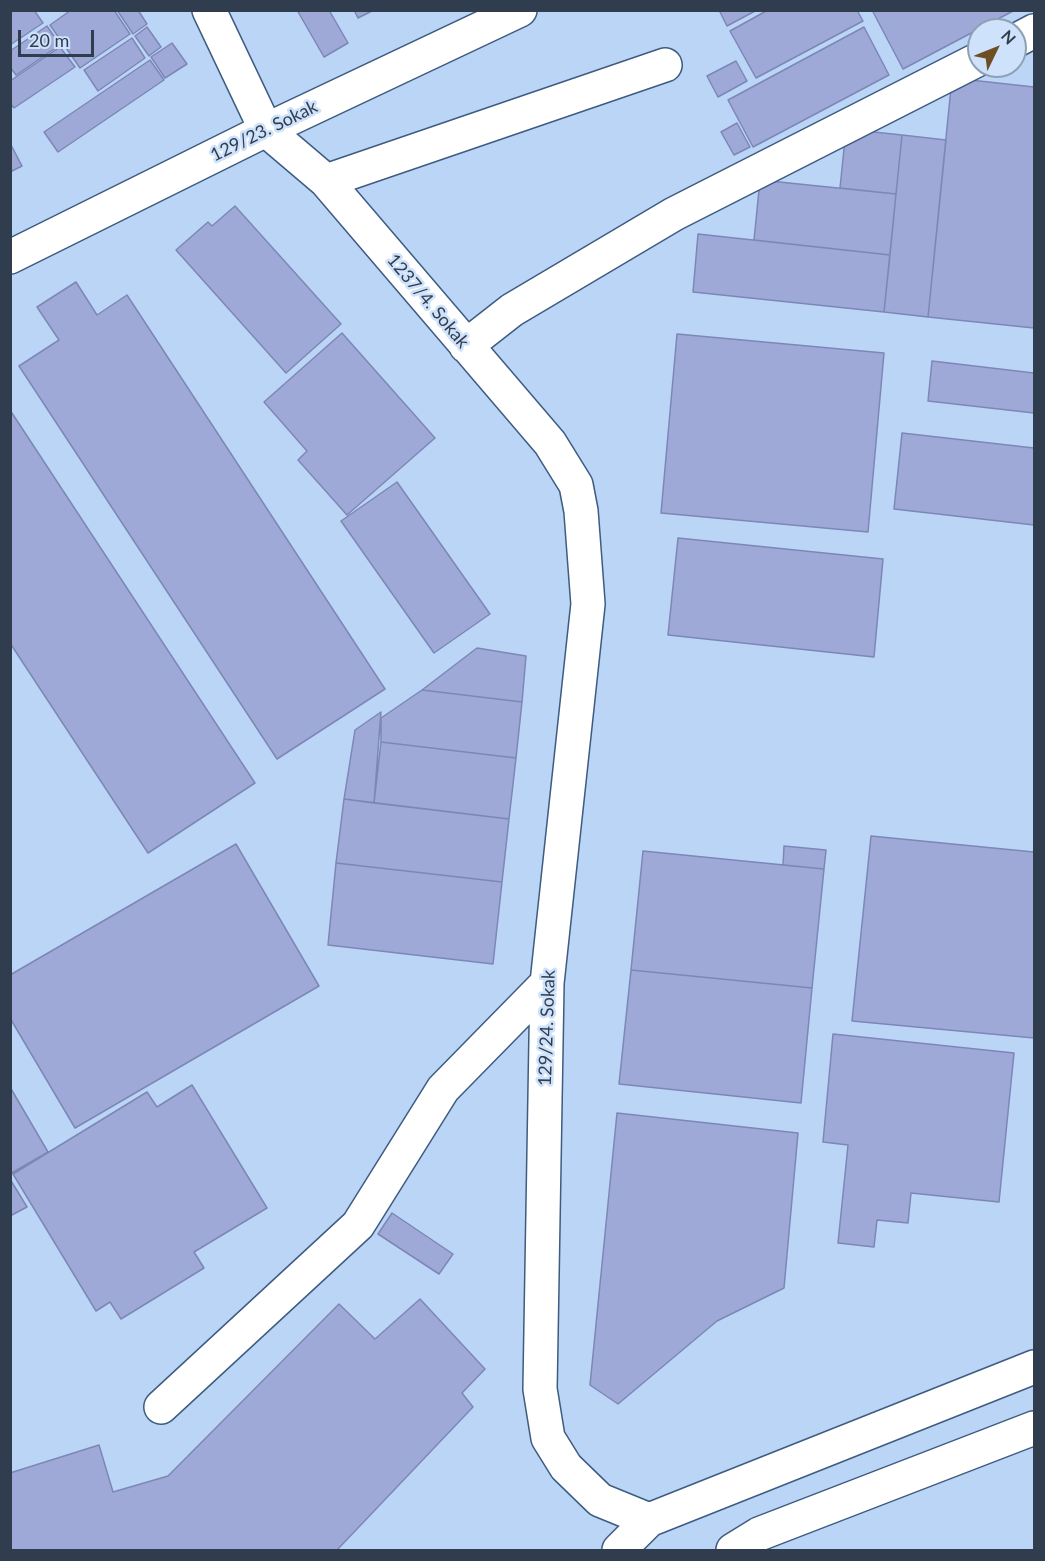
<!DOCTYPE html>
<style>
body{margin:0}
#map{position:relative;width:1045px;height:1561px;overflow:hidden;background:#bbd5f7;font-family:Lato,sans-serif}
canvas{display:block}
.frame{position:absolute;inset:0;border:12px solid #303d4e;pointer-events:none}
.north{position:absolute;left:967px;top:18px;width:60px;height:60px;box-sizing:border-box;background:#cee2fb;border:2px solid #8fa0b6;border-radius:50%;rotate:47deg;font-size:16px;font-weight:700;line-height:24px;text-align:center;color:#303d4e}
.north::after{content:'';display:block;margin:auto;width:21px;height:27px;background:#6d4f23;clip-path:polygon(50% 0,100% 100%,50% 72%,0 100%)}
.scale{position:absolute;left:18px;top:30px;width:76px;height:27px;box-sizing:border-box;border:3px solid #303d4e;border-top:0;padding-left:8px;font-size:18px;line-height:21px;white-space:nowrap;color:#303d4e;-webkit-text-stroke:4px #cee2fb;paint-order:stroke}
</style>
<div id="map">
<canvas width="1045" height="1561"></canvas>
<div class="frame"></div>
<div class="north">N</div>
<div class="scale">20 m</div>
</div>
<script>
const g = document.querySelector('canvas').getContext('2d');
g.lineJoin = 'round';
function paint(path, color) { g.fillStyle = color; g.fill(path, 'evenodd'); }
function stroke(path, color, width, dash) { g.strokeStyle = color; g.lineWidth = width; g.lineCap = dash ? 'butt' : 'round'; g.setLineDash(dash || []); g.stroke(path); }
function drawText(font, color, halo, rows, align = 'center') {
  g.font = font + ' Lato,sans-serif'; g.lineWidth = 5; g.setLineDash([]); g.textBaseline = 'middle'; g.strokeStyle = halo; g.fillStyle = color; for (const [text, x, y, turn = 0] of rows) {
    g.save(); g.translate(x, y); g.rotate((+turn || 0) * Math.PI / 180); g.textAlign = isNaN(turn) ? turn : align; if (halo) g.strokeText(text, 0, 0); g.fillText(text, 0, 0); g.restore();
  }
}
const building = new Path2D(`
 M 15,10 L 34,10 L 43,23 L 10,45 L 10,13 Z
 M 71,10 L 114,10 L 130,34 L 80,68 L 50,25 Z
 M 117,10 L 138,10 L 147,24 L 133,34 Z
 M 297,10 L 329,10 L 348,43 L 324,57 Z
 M 354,10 L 374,10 L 358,18 Z
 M 719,10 L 757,10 L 727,26 Z
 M 768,10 L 857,10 L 863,21 L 756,78 L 730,31 Z
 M 872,10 L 1015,10 L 903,69 Z
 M 47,26 L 60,45 L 16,75 L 10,67 L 10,51 Z
 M 147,27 L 161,47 L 149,56 L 135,36 Z
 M 864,27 L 889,75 L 753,147 L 728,100 Z
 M 132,38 L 145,58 L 98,91 L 84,70 Z
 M 172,43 L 187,64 L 165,78 L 151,57 Z
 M 60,47 L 75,67 L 14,108 L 10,103 L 10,81 Z
 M 150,60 L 164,80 L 58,152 L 44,132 Z
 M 736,61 L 747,81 L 718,97 L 707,76 Z
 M 952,78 L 1034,87 L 1034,328 L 928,317 Z
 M 737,123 L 750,147 L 734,155 L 721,132 Z
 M 846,129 L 902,135 L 896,194 L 840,188 Z
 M 902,135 L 946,140 L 928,317 L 884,312 Z
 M 10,143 L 22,166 L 10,172 Z
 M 760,180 L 896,194 L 890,255 L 754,240 Z
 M 235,206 L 341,324 L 286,373 L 176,250 L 208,222 L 212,226 Z
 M 698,234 L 890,255 L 884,312 L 693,292 Z
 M 76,282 L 97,315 L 127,295 L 385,689 L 277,759 L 19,366 L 59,340 L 37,307 Z
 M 342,333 L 435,438 L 347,515 L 298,460 L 307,451 L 264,402 Z
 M 677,334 L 884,353 L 868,532 L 661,513 Z
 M 932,361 L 1034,373 L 1034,413 L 928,401 Z
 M 10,410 L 255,783 L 148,853 L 10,643 Z
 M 902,433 L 1034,448 L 1034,525 L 894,509 Z
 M 397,482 L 490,614 L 434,653 L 341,521 Z
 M 678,538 L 883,559 L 874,657 L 668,635 Z
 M 477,648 L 526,656 L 522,702 L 422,690 Z
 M 422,690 L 522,702 L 516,758 L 381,742 L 381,718 Z
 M 381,712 L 374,803 L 344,799 L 355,730 Z
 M 381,742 L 516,758 L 509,819 L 374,803 Z
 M 344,799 L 509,819 L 502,882 L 336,863 Z
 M 871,836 L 1034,852 L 1034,1038 L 852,1021 Z
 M 236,844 L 319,986 L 75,1128 L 10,1018 L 10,975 Z
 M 784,846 L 826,850 L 824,869 L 783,865 Z
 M 643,851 L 824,869 L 812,988 L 631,970 Z
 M 336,863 L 502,882 L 493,964 L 328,945 Z
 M 631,970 L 812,988 L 801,1103 L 619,1084 Z
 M 833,1034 L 1014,1053 L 999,1202 L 911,1193 L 908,1223 L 877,1220 L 874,1247 L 838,1243 L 848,1145 L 823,1142 Z
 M 192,1085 L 267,1208 L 194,1252 L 204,1268 L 121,1319 L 110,1302 L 96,1311 L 13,1174 L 147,1092 L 157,1107 Z
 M 10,1087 L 48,1152 L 10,1174 Z
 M 617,1113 L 798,1133 L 784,1288 L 717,1321 L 618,1404 L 590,1385 Z
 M 10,1179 L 27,1207 L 10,1216 Z
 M 392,1213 L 453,1254 L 439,1274 L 378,1234 Z
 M 420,1299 L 485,1369 L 462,1393 L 473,1407 L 337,1550 L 10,1550 L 10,1473 L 99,1445 L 113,1492 L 168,1476 L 339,1304 L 375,1339 Z`);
paint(building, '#9ea9d8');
stroke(building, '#7d87b5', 1.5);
const minor = new Path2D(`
 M 209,10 L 266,130 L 326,181 L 550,443 L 576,485 L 581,511 L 588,604 L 547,983 L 540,1389 L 548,1438 L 566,1467 L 600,1500 L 649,1520
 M 1015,41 L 1034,31
 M 326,181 L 665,65
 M 10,257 L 266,130 L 520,10
 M 466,346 L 512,310 L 674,214 L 979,59
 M 161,1407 L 358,1225 L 443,1089 L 547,983
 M 619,1550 L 649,1520 L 1034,1367
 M 733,1550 L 759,1534 L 1034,1428`);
stroke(minor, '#3e5b80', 36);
stroke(minor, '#fff', 33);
drawText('18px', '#303d4e', '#cee2fb', [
 ["129/23. Sokak",264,131,-26],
 ["1237/4. Sokak",428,301,50],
 ["129/24. Sokak",547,1028,-88]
]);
</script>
